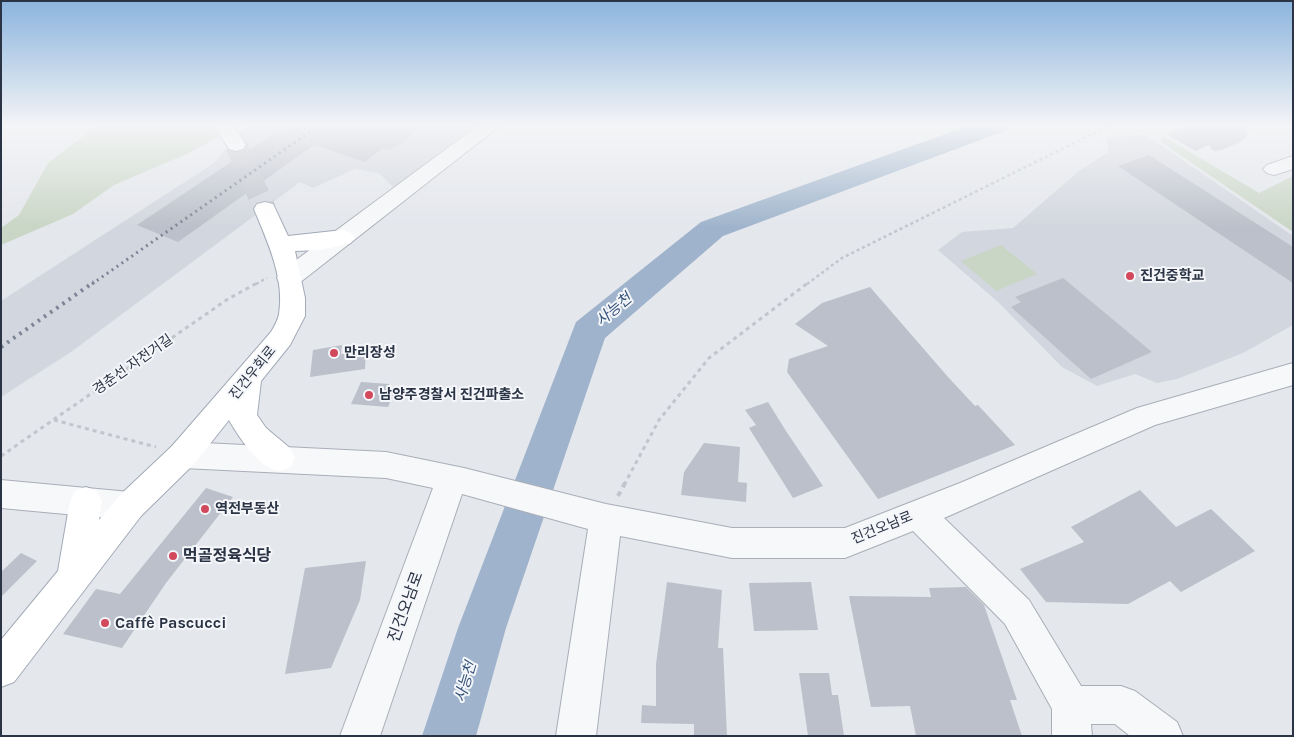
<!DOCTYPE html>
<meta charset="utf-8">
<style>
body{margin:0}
#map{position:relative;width:1294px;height:737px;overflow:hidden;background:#e4e7ec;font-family:Karla,sans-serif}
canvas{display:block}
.frame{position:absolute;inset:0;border:2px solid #2b3445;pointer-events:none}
</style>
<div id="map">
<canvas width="1294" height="737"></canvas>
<div class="frame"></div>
</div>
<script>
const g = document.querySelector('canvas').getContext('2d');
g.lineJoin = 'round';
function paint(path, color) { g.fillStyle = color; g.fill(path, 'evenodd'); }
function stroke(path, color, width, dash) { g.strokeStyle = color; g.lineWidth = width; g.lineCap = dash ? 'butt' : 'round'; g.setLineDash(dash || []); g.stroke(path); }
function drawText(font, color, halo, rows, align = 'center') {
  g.font = font + ' Karla,"Noto Sans KR",sans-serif'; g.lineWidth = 4; g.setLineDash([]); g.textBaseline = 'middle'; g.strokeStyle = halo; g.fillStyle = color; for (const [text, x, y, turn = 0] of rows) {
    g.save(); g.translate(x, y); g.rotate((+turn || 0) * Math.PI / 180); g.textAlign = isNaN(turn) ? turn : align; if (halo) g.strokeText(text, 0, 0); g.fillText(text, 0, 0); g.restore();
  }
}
paint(new Path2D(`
 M 248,124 L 477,124 L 394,188 L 379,173 L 355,169 L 313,188 L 300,182 L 71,352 L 1,397 L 1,301 L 214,163 Z
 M 1145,134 L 1293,236 L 1293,325 L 1243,353 L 1177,379 L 1157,383 L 1135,374 L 1097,386 L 1062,367 L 999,303 L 938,250 L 962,232 L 1013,228 L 1079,171 L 1108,152 L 1107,138 Z`), '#d2d6de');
paint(new Path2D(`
 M 99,124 L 215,124 L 218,137 L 189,153 L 114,185 L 73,214 L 1,245 L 1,228 L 19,215 L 48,163 Z
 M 1163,136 L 1259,193 L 1293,176 L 1293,232 L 1161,142 Z
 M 1001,245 L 1037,274 L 996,291 L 961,261 Z`), '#c9d6c5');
paint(new Path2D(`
 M 973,124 L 1011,124 L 1007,130 L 723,236 L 605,338 L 506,628 L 476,736 L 422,736 L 458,628 L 576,322 L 701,222 Z`), '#9fb4cc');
paint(new Path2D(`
 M 288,124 L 426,124 L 402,143 L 390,150 L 383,148 L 365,162 L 314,145 L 178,242 L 137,225 Z
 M 1190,124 L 1251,124 L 1246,137 L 1240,142 L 1222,150 L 1213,151 L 1209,145 L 1196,151 L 1166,134 Z
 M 1149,155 L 1293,247 L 1293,283 L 1118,166 Z
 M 1063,278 L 1152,352 L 1091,379 L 1011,307 L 1021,302 L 1015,297 Z
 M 870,287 L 948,377 L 975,406 L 978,405 L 1015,445 L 878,499 L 787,372 L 789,359 L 828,346 L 795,324 L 822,303 Z
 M 342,345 L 341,354 L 366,350 L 365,369 L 310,377 L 313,350 Z
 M 361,382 L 389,384 L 388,387 L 396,388 L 388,407 L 351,404 Z
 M 768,402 L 786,431 L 823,486 L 793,498 L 749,428 L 756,425 L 745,410 Z
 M 704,443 L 740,447 L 738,482 L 747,483 L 746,502 L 681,495 L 684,472 Z
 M 206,488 L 233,497 L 166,583 L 122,648 L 63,634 L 96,589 L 120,594 Z
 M 1140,490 L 1176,527 L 1211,509 L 1255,551 L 1181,592 L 1170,581 L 1128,604 L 1046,602 L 1020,569 L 1084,542 L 1071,527 Z
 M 21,553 L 37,561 L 1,597 L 1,572 Z
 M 366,561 L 360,600 L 331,668 L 285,674 L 305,568 Z
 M 667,582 L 722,590 L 718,648 L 723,648 L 727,736 L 694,736 L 694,724 L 641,723 L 642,705 L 656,706 L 656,664 Z
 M 811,582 L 818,630 L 754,631 L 749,583 Z
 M 966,587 L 984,605 L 1017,700 L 1010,700 L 1022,736 L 916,736 L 910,706 L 871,707 L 849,596 L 931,597 L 929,588 Z
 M 799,673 L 829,673 L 832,695 L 838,695 L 844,736 L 808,736 Z`), '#bbc0ca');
stroke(new Path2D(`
 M 236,145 L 265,209`), '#bfc3cb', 22, [22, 11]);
const minor = new Path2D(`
 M 480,124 L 502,124 L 298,284 L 289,286 L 280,284 L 277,278 L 280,272 Z
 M 1293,156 L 1293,169 L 1274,175 L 1267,173 L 1263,169 L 1267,165 Z
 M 1293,363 L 1293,385 L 1155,425 L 944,518 L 1029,600 L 1081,686 L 1121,686 L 1135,691 L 1177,722 L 1183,736 L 1130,736 L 1115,724 L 1091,724 L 1092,736 L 1052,736 L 1052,709 L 1005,624 L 913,531 L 845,558 L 732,558 L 620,536 L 596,736 L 556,736 L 588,529 L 462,494 L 380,736 L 340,736 L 433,488 L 386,478 L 183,468 L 172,464 L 168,455 L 172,446 L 183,442 L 386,452 L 464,468 L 606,504 L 732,528 L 845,528 L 960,483 L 1137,408 Z
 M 1,480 L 130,492 L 141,496 L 146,506 L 141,516 L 130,520 L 1,508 Z`);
const major = new Path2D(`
 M 213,124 L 233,124 L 246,145 L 243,149 L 236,151 L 229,149 Z
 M 265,202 L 273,204 L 288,236 L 343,230 L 351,233 L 355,238 L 351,243 L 321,250 L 295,251 L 305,298 L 305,316 L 290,345 L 261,381 L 257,415 L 266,428 L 291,449 L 295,458 L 291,467 C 287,468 283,471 279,471 C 260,469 238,436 229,420 L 194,464 L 141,516 L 14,682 L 1,687 L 1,640 L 58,571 L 70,501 L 75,491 L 86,487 L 97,491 L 102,501 L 99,520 L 119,496 L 172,446 L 271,332 C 274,327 278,320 279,314 C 285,278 267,241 254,209 L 257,204 Z`);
stroke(minor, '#a9aeb7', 2);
stroke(major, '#a3abb8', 2);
stroke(new Path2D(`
 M 256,284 L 267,278
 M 807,284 L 842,258 L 1090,135 L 1117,124`), '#c2c5cb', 2.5, [3, 3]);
stroke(new Path2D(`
 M 54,420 L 156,447
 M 1,456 L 228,299 L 259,282
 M 624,485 L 659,420 L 709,358 L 809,282`), '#c2c5cb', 3, [4, 4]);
stroke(new Path2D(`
 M 618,496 L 625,483`), '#c2c5cb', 4, [5, 5]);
paint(minor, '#f7f8fa');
paint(major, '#fff');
stroke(new Path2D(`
 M 92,284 L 321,124`), '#7d8696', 3, [2, 4]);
stroke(new Path2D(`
 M 1,347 L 94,282`), '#7d8696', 4, [2.5, 5]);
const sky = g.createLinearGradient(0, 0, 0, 227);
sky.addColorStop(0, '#8bb4dd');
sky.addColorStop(0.55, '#f3f4f6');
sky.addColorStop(1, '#f3f4f600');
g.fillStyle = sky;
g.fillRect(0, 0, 1294, 227);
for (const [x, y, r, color] of [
 [1130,276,5,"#d1495b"],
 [334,353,5,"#d1495b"],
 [369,395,5,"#d1495b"],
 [205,509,5,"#d1495b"],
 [173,556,5,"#d1495b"],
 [105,623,5,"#d1495b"]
]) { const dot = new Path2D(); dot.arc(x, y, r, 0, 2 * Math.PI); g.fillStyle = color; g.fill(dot); stroke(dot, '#f4f6f9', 2); }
drawText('bold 14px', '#2b3445', '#f4f6f9', [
 ["진건중학교",1140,276],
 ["만리장성",344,353],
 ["남양주경찰서 진건파출소",379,395],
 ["역전부동산",215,509]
], 'left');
drawText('14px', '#2b3445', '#f4f6f9', [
 ["경춘선 자전거길",133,365,-35],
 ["진건우회로",253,373,-51],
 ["진건오남로",882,528,-22]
]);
drawText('italic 15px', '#34527a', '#f4f6f9', [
 ["사능천",614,310,-40],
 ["사능천",466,682,-73]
]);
drawText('bold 16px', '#2b3445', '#f4f6f9', [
 ["먹골정육식당",183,556],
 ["Caffè Pascucci",115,623]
], 'left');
drawText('16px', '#2b3445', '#f4f6f9', [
 ["진건오남로",406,607,-70]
]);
</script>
